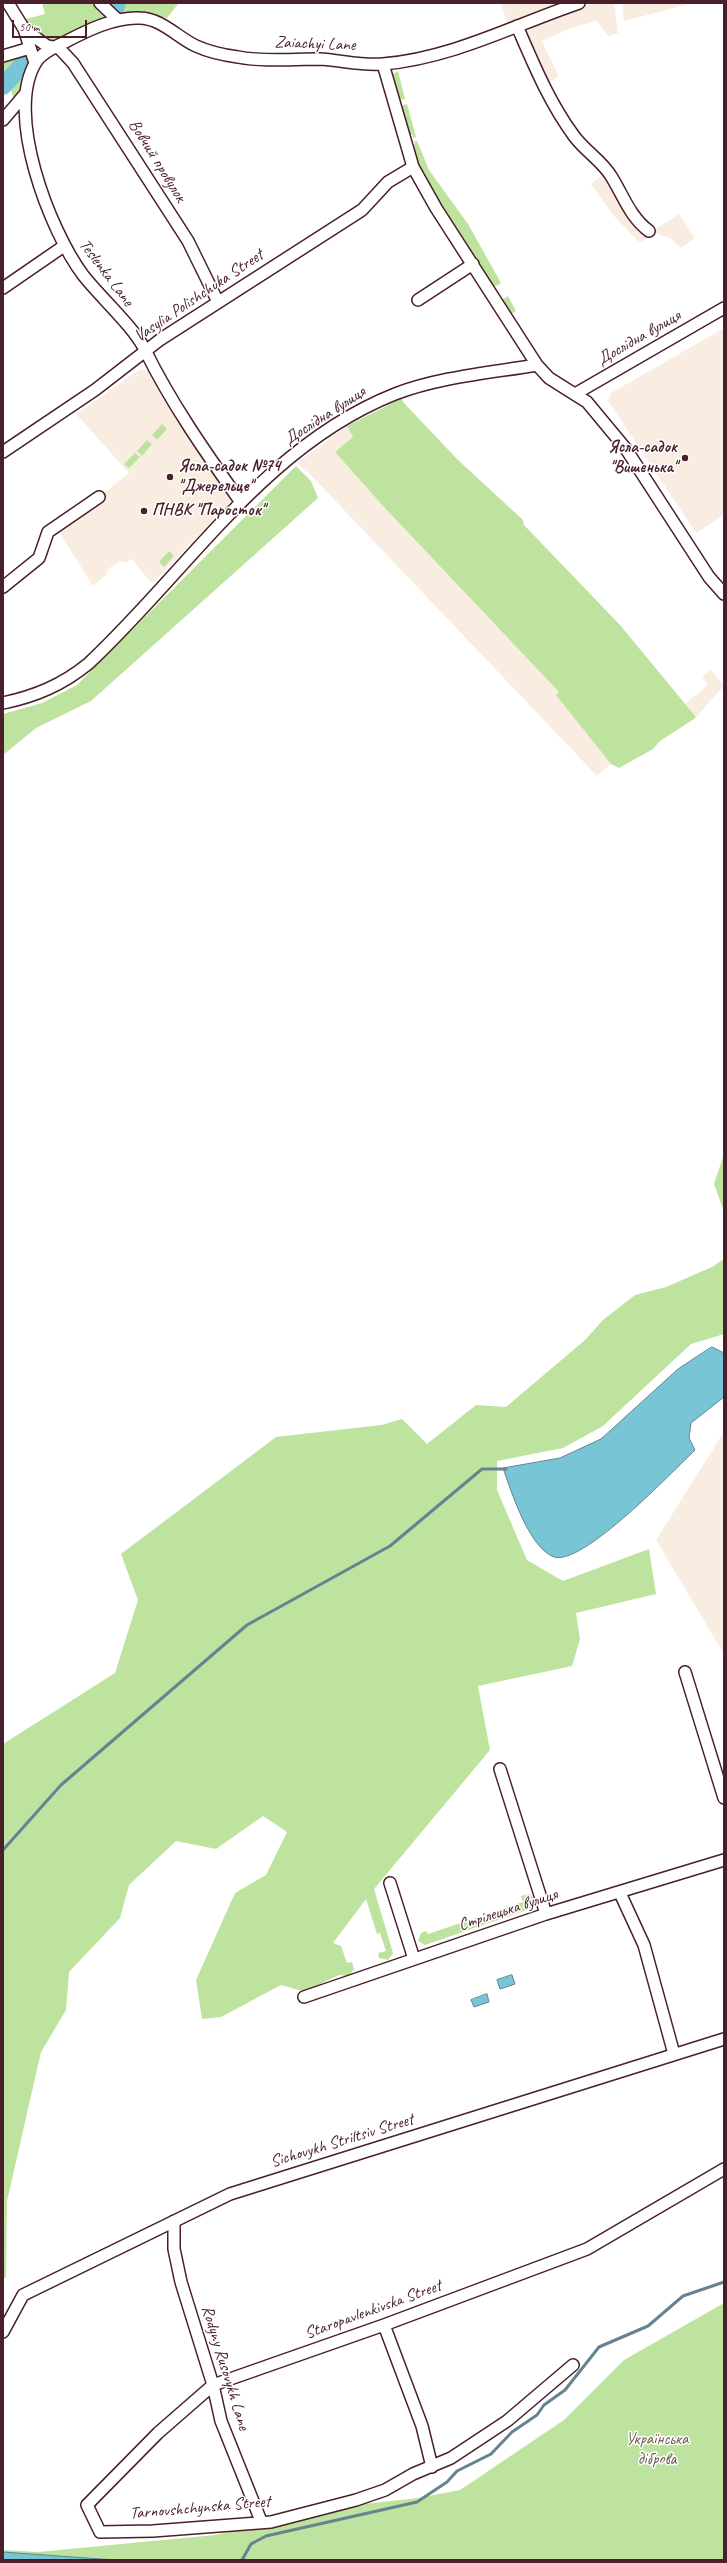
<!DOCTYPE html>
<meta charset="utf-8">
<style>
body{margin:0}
#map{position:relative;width:727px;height:2563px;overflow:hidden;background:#fff;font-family:Caveat,sans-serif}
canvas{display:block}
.frame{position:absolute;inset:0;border:4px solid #4a1f2b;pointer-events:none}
.scale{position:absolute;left:12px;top:20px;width:75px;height:18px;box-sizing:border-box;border:2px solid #4a1f2b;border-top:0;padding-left:5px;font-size:12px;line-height:14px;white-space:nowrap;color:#4a1f2b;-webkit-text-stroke:3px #fff;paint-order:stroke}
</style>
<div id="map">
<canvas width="727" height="2563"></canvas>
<div class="frame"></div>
<div class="scale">50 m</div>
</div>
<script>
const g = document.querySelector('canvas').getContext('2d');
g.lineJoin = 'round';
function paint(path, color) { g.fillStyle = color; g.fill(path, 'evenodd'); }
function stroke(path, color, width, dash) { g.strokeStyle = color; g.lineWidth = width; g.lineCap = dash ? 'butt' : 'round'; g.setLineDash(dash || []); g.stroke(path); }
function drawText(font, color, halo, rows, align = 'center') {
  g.font = font + ' Caveat,sans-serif'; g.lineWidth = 3; g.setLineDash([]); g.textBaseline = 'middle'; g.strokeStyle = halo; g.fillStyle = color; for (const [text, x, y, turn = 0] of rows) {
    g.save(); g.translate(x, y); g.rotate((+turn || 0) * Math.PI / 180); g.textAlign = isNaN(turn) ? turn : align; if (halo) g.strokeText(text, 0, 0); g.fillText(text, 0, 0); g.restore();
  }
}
paint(new Path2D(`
 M 501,3 L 574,3 L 508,26 Z
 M 595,3 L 614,3 L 618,33 L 608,36 L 597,21 L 573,27 L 542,41 L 559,77 L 544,84 L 522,30 L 538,21 Z
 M 622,3 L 693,3 L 624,21 Z
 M 604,174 L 649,233 L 679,214 L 695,238 L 681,248 L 670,238 L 655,233 L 641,242 L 638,241 L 614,216 L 591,184 Z
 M 724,328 L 724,515 L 696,533 L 608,401 L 611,393 Z
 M 139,370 L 145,370 L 154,376 L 231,501 L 152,584 L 132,559 L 126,563 L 120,561 L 108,569 L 107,574 L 93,586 L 58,530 L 129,473 L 76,414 Z
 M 347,426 L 354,437 L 335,452 L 384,507 L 559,692 L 557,695 L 611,764 L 597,776 L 307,471 L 306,472 L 297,463 Z
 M 711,670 L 724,686 L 696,717 L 685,704 L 708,685 L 702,677 Z
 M 724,1432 L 724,1654 L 656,1540 Z`), '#f9ece1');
paint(new Path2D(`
 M 42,3 L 97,3 L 111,16 L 51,45 L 22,20 L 45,14 Z
 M 108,3 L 177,3 L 178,4 L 167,18 L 144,13 L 120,14 Z
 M 26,55 C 30,75 24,87 14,104 L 11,89 L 3,93 L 3,62 Z
 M 398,71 L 405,99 L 398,100 L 393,74 Z
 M 407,104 L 416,137 L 413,138 L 412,134 L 409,135 L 400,106 Z
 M 414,141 L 417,141 L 429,170 L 468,224 L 501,283 L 494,287 C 465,241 429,198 410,146 L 415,144 Z
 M 508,296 L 516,311 L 511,314 L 502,300 Z
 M 402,398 L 403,402 L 457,459 L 523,520 L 524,525 L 620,625 L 696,717 L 694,719 L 660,741 L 653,749 L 619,768 L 611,764 L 556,695 L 559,692 L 384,507 L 335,452 L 353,437 L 347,426 Z
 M 162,424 L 167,429 L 157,440 L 152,435 Z
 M 147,440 L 152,444 L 142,456 L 137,451 Z
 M 135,453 L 140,457 L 129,468 L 124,464 Z
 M 296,466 L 311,481 L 318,498 L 91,701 L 36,728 L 3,755 L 3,714 L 42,703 L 77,685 Z
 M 169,551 L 174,556 L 164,567 L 159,562 Z
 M 724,1154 L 724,1212 L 714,1184 Z
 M 724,1259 L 724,1334 L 691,1344 L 603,1426 L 563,1448 L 497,1461 L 497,1490 L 527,1560 L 563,1581 L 649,1549 L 656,1594 L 576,1613 L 580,1639 L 572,1666 L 478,1686 L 490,1750 L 374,1889 L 393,1953 L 388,1960 L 379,1958 L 378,1953 L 386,1951 L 380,1933 L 377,1934 L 366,1899 L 333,1943 L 341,1946 L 347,1963 L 352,1962 L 354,1969 L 349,1976 L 339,1975 L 322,1983 L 304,1997 L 302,1991 L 281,1985 L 221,2017 L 202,2019 L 196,1980 L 235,1893 L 266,1875 L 287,1832 L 263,1816 L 216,1849 L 176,1841 L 129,1885 L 120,1918 L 69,1972 L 66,2010 L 41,2052 L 7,2201 L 6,2278 L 3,2278 L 3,1744 L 115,1673 L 138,1600 L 121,1554 L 276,1437 L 381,1425 L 402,1419 L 427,1444 L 476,1405 L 506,1407 L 585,1340 L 603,1320 L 635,1295 L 666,1287 L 712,1267 Z
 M 530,1894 L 535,1900 L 532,1908 L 425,1945 L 418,1941 L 421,1933 L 426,1931 L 428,1934 L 523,1902 L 521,1896 Z
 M 724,2303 L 724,2560 L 3,2560 L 3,2550 L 38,2552 L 215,2535 L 346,2506 L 418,2498 L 460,2490 L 564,2420 L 624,2360 Z`), '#bee39e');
const water = new Path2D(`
 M 712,1347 L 724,1353 L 724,1397 L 691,1423 L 689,1438 L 695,1450 C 673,1471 583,1566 554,1557 C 529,1548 511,1491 503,1468 L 560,1458 L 601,1439 L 678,1369 Z
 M 512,1975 L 515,1984 L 500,1989 L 497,1980 Z
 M 487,1994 L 489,2002 L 474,2007 L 471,2000 Z
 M 3,2552 L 115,2560 L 3,2560 Z`);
paint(water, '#78c6d5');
stroke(water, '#668391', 1);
stroke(new Path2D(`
 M 3,1850 L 61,1785 L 247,1625 L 390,1546 L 482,1469 L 506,1469
 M 242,2560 L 251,2544 L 266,2536 L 417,2502 L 447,2482 L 457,2471 L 491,2454 L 512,2432 L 537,2415 L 544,2405 L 565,2390 L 599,2347 L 648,2326 L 683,2296 L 724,2282`), '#668391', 3);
stroke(new Path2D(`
 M 114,11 L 117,3
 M 3,86 L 26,61`), '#78c6d5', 18);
const minor = new Path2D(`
 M 8,3 L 24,29 L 35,63
 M 100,3 L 118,20
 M 517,26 C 534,65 549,102 574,136 C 585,151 602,161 611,176 C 623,195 630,217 649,231
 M 24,29 L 47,46 L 59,48 L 73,63 L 188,241 L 218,302
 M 3,56 L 30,48
 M 383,64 L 413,167 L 436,208 L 537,365
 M 3,120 L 25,94
 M 3,288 L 64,246
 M 418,300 L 473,264
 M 575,394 L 724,308
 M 3,452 L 95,390 L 161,339 L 362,210 L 388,182 L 413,167
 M 240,501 C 206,453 171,403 145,350 C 134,327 100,297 83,275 C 50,231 4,113 36,62 C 42,52 57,46 67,41 C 88,30 115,17 139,18 C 161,18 177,37 196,46 C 209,52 223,55 238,57 C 264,62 292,59 319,59 C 340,60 362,66 383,64 C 453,58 514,25 579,3
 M 3,587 L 39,558 L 48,532 L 99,497
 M 3,703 C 36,696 62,685 88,664 C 187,572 264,446 395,394 C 440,377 489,373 537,365 L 549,378 L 587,402 L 626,449 L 709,577 L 724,594
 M 685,1672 L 724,1798
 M 500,1769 L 546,1914
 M 390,1883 L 414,1959
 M 620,1893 L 644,1945 L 674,2054
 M 304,1997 L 546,1914 L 724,1860
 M 174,2221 L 174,2249 L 181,2282 L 213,2385 L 221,2421 L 261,2521
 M 384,2325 L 422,2426 L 432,2467
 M 3,2332 L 23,2295 L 230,2194 L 724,2039
 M 573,2365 L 507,2421 L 451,2458 L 413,2474 L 385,2490 L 356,2500 L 271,2522 L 153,2531 L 100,2532 L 87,2505 L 158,2433 L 213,2385 L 384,2325 L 587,2249 L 724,2169`);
stroke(minor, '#4a1f2b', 14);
stroke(minor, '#fff', 11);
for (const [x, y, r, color] of [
 [685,458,4,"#4a1f2b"],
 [170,477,4,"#4a1f2b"],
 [144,511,4,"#4a1f2b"]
]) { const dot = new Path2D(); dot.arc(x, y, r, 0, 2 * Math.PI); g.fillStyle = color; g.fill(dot); stroke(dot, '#fff', 1.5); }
drawText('17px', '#4a1f2b', '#fff', [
 ["Zaiachyi Lane",315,44,2],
 ["Вовчий провулок",157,161,58],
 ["Teslenka Lane",106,273,53],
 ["Vasylia Polishchuka Street",199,296,-34],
 ["Дослідна вулиця",639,338,-30],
 ["Дослідна вулиця",325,416,-33],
 ["Стрілецька вулиця",508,1910,-18],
 ["Sichovykh Striltsiv Street",342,2141,-17],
 ["Staropavlenkivska Street",373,2310,-20],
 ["Rodyny Rusovykh Lane",225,2368,73],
 ["Tarnovshchynska Street",200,2508,-5]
]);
drawText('bold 17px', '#4a1f2b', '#fff', [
 ["Ясла-садок",677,448,"right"],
 ["\"Вишенька\"",677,468,"right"],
 ["Ясла-садок №74",178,467],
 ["\"Джерельце\"",178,487],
 ["ПНВК \"Паросток\"",152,511]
], 'left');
drawText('17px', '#6d5a4e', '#fff', [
 ["Українська",657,2440],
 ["діброва",657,2460]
]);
</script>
